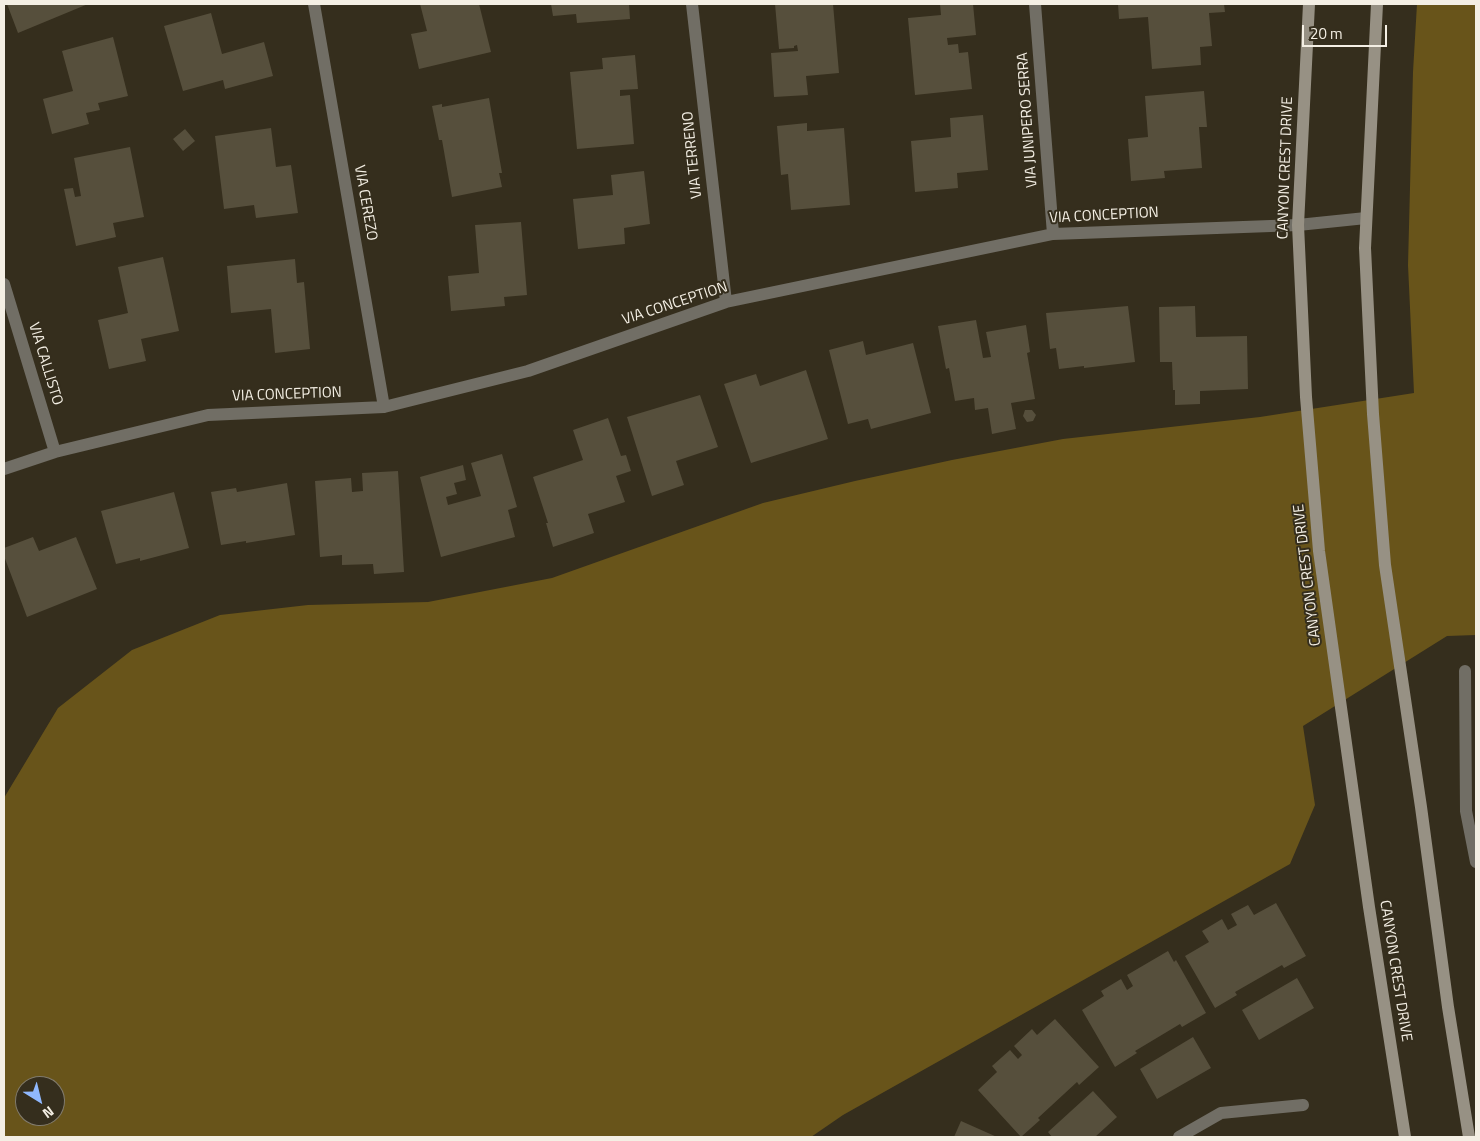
<!DOCTYPE html>
<style>
body{margin:0}
#map{position:relative;width:1480px;height:1141px;overflow:hidden;background:#352e1d;font-family:"Titillium Web",sans-serif}
canvas{display:block}
.frame{position:absolute;inset:0;border:5px solid #f4efe4;pointer-events:none}
.north{position:absolute;left:15px;top:1076px;width:50px;height:50px;box-sizing:border-box;background:#352e1d;border:1px solid #817b6d;border-radius:50%;rotate:144deg;font-size:14px;font-weight:700;line-height:20px;text-align:center;color:#f4efe4}
.north::after{content:'';display:block;margin:auto;width:18px;height:22px;background:#90b8fd;clip-path:polygon(50% 0,100% 100%,50% 72%,0 100%)}
.scale{position:absolute;left:1302px;top:25px;width:85px;height:22px;box-sizing:border-box;border:2px solid #f4efe4;border-top:0;padding-left:6px;font-size:15px;line-height:18px;white-space:nowrap;color:#f4efe4;-webkit-text-stroke:4px #352e1d;paint-order:stroke}
</style>
<div id="map">
<canvas width="1480" height="1141"></canvas>
<div class="frame"></div>
<div class="north">N</div>
<div class="scale">20 m</div>
</div>
<script>
const g = document.querySelector('canvas').getContext('2d');
g.lineJoin = 'round';
function paint(path, color) { g.fillStyle = color; g.fill(path, 'evenodd'); }
function stroke(path, color, width, dash) { g.strokeStyle = color; g.lineWidth = width; g.lineCap = dash ? 'butt' : 'round'; g.setLineDash(dash || []); g.stroke(path); }
function drawText(font, color, halo, rows, align = 'center') {
  g.font = font + ' "Titillium Web",sans-serif'; g.lineWidth = 4; g.setLineDash([]); g.textBaseline = 'middle'; g.strokeStyle = halo; g.fillStyle = color; for (const [text, x, y, turn = 0] of rows) {
    g.save(); g.translate(x, y); g.rotate((+turn || 0) * Math.PI / 180); g.textAlign = isNaN(turn) ? turn : align; if (halo) g.strokeText(text, 0, 0); g.fillText(text, 0, 0); g.restore();
  }
}
paint(new Path2D(`
 M 1417,4 L 1476,4 L 1476,635 L 1447,636 L 1303,726 L 1315,805 L 1290,864 L 843,1115 L 811,1137 L 4,1137 L 4,798 L 58,708 L 132,650 L 220,615 L 308,605 L 428,602 L 552,578 L 763,503 L 855,481 L 952,460 L 1063,439 L 1260,417 L 1414,393 L 1408,265 L 1413,72 ZM 25,1086 L 55,1086 L 55,1116 L 25,1116 Z`), '#68541a');
paint(new Path2D(`
 M 7,4 L 88,4 L 18,33 Z
 M 420,4 L 479,4 L 491,52 L 419,69 L 411,34 L 427,31 Z
 M 551,4 L 629,4 L 630,19 L 577,23 L 576,14 L 553,16 Z
 M 775,4 L 833,4 L 839,73 L 806,76 L 808,95 L 774,97 L 771,53 L 798,51 L 797,45 L 794,46 L 794,48 L 779,49 Z
 M 940,4 L 973,4 L 976,35 L 947,38 L 948,45 L 958,44 L 959,53 L 968,52 L 972,89 L 915,95 L 908,18 L 941,15 Z
 M 1118,4 L 1224,4 L 1225,12 L 1209,13 L 1212,46 L 1200,47 L 1201,65 L 1152,69 L 1148,17 L 1119,19 Z
 M 211,13 L 222,54 L 264,42 L 273,76 L 225,89 L 223,80 L 183,91 L 164,26 Z
 M 113,37 L 128,96 L 98,103 L 100,110 L 86,113 L 89,124 L 52,134 L 43,99 L 73,91 L 62,51 Z
 M 635,55 L 638,89 L 620,90 L 620,96 L 630,95 L 634,144 L 577,149 L 570,72 L 603,69 L 602,58 Z
 M 1204,91 L 1207,127 L 1199,127 L 1202,168 L 1164,171 L 1165,178 L 1131,181 L 1128,139 L 1148,137 L 1145,96 Z
 M 489,98 L 502,173 L 499,173 L 502,187 L 452,197 L 442,140 L 439,140 L 432,106 L 442,104 L 442,107 Z
 M 983,115 L 988,170 L 957,173 L 958,188 L 915,192 L 911,141 L 951,137 L 950,118 Z
 M 807,123 L 807,131 L 844,128 L 850,205 L 791,210 L 788,174 L 781,175 L 777,126 Z
 M 271,128 L 276,167 L 291,165 L 298,213 L 256,218 L 254,205 L 224,209 L 215,136 Z
 M 185,129 L 195,141 L 183,151 L 173,139 Z
 M 130,147 L 144,217 L 113,223 L 116,237 L 76,246 L 64,189 L 73,188 L 75,197 L 81,196 L 74,158 Z
 M 644,171 L 650,224 L 624,228 L 625,244 L 578,249 L 573,199 L 613,195 L 611,175 Z
 M 521,222 L 527,295 L 504,297 L 505,306 L 451,311 L 448,276 L 479,273 L 475,225 Z
 M 163,257 L 179,331 L 141,339 L 146,361 L 109,369 L 98,320 L 128,313 L 118,267 Z
 M 295,259 L 297,283 L 304,282 L 310,349 L 275,353 L 271,309 L 231,313 L 227,266 Z
 M 1128,306 L 1135,362 L 1084,368 L 1084,366 L 1059,369 L 1056,348 L 1050,349 L 1046,313 Z
 M 1195,306 L 1196,337 L 1247,336 L 1248,389 L 1200,391 L 1200,404 L 1175,405 L 1175,390 L 1173,390 L 1172,362 L 1160,362 L 1159,307 Z
 M 976,320 L 983,358 L 991,357 L 986,332 L 1026,325 L 1030,352 L 1027,353 L 1035,399 L 1011,403 L 1016,429 L 992,434 L 988,408 L 975,410 L 974,398 L 955,401 L 949,368 L 946,369 L 938,326 Z
 M 863,341 L 866,355 L 913,343 L 931,413 L 871,429 L 868,419 L 848,424 L 829,350 Z
 M 806,370 L 828,439 L 751,463 L 724,384 L 756,374 L 760,386 Z
 M 700,395 L 718,447 L 676,461 L 684,485 L 652,496 L 627,417 Z
 M 1025,410 L 1032,410 L 1036,415 L 1033,421 L 1027,422 L 1023,416 Z
 M 608,418 L 621,456 L 626,455 L 631,471 L 616,476 L 625,502 L 588,514 L 594,533 L 553,547 L 546,523 L 548,523 L 533,477 L 583,460 L 573,430 Z
 M 502,454 L 517,507 L 508,510 L 515,537 L 441,557 L 420,477 L 463,465 L 466,480 L 454,483 L 457,494 L 446,497 L 448,505 L 481,496 L 471,463 Z
 M 398,471 L 404,572 L 374,574 L 373,564 L 342,565 L 342,555 L 320,557 L 315,481 L 351,478 L 352,492 L 363,491 L 362,473 Z
 M 287,483 L 295,535 L 246,543 L 246,541 L 221,545 L 211,492 L 236,488 L 237,492 Z
 M 174,492 L 189,548 L 140,561 L 140,558 L 116,564 L 101,511 Z
 M 33,537 L 39,551 L 76,537 L 97,589 L 27,617 L 4,556 L 4,548 Z
 M 1276,903 L 1306,956 L 1284,968 L 1282,965 L 1235,992 L 1237,995 L 1215,1008 L 1185,956 L 1209,942 L 1202,931 L 1222,919 L 1228,930 L 1237,925 L 1231,914 L 1248,905 L 1254,915 Z
 M 1168,951 L 1174,962 L 1176,960 L 1206,1013 L 1182,1027 L 1180,1024 L 1135,1051 L 1137,1053 L 1115,1067 L 1082,1010 L 1104,996 L 1101,991 L 1121,979 L 1127,990 L 1133,986 L 1127,975 Z
 M 1297,978 L 1314,1008 L 1259,1040 L 1242,1010 Z
 M 1055,1019 L 1099,1067 L 1079,1085 L 1077,1082 L 1038,1118 L 1040,1120 L 1021,1137 L 978,1090 L 997,1072 L 992,1066 L 1010,1050 L 1018,1059 L 1022,1055 L 1014,1046 L 1032,1029 L 1037,1035 Z
 M 1193,1037 L 1211,1068 L 1157,1099 L 1140,1069 Z
 M 1093,1091 L 1117,1117 L 1095,1137 L 1052,1137 L 1048,1132 Z
 M 961,1121 L 997,1137 L 954,1137 Z`), '#564f3c');
stroke(new Path2D(`
 M 314,4 L 384,407
 M 692,4 L 726,302
 M 1035,4 L 1053,234
 M 4,284 L 55,452
 M 4,469 L 55,452 L 208,415 L 384,407 L 528,371 L 726,302 L 1053,234 L 1298,225 L 1366,218
 M 1465,671 L 1466,811 L 1476,862
 M 1179,1137 L 1221,1113 L 1303,1105`), '#716e65', 12);
stroke(new Path2D(`
 M 1309,4 L 1298,225 L 1306,397 L 1319,551 L 1369,907 L 1405,1137
 M 1377,4 L 1365,248 L 1373,414 L 1385,565 L 1421,807 L 1448,1007 L 1469,1137`), '#979184', 12);
drawText('15px', '#f4efe4', '#352e1d', [
 ["VIA JUNIPERO SERRA",1028,120,-94],
 ["VIA TERRENO",693,155,-96],
 ["CANYON CREST DRIVE",1286,168,-88],
 ["VIA CEREZO",365,203,80],
 ["VIA CONCEPTION",1104,216,-3],
 ["VIA CONCEPTION",675,304,-18],
 ["VIA CALLISTO",45,364,73],
 ["VIA CONCEPTION",287,395,-2],
 ["CANYON CREST DRIVE",1308,575,-97],
 ["CANYON CREST DRIVE",1395,971,81]
]);
</script>
